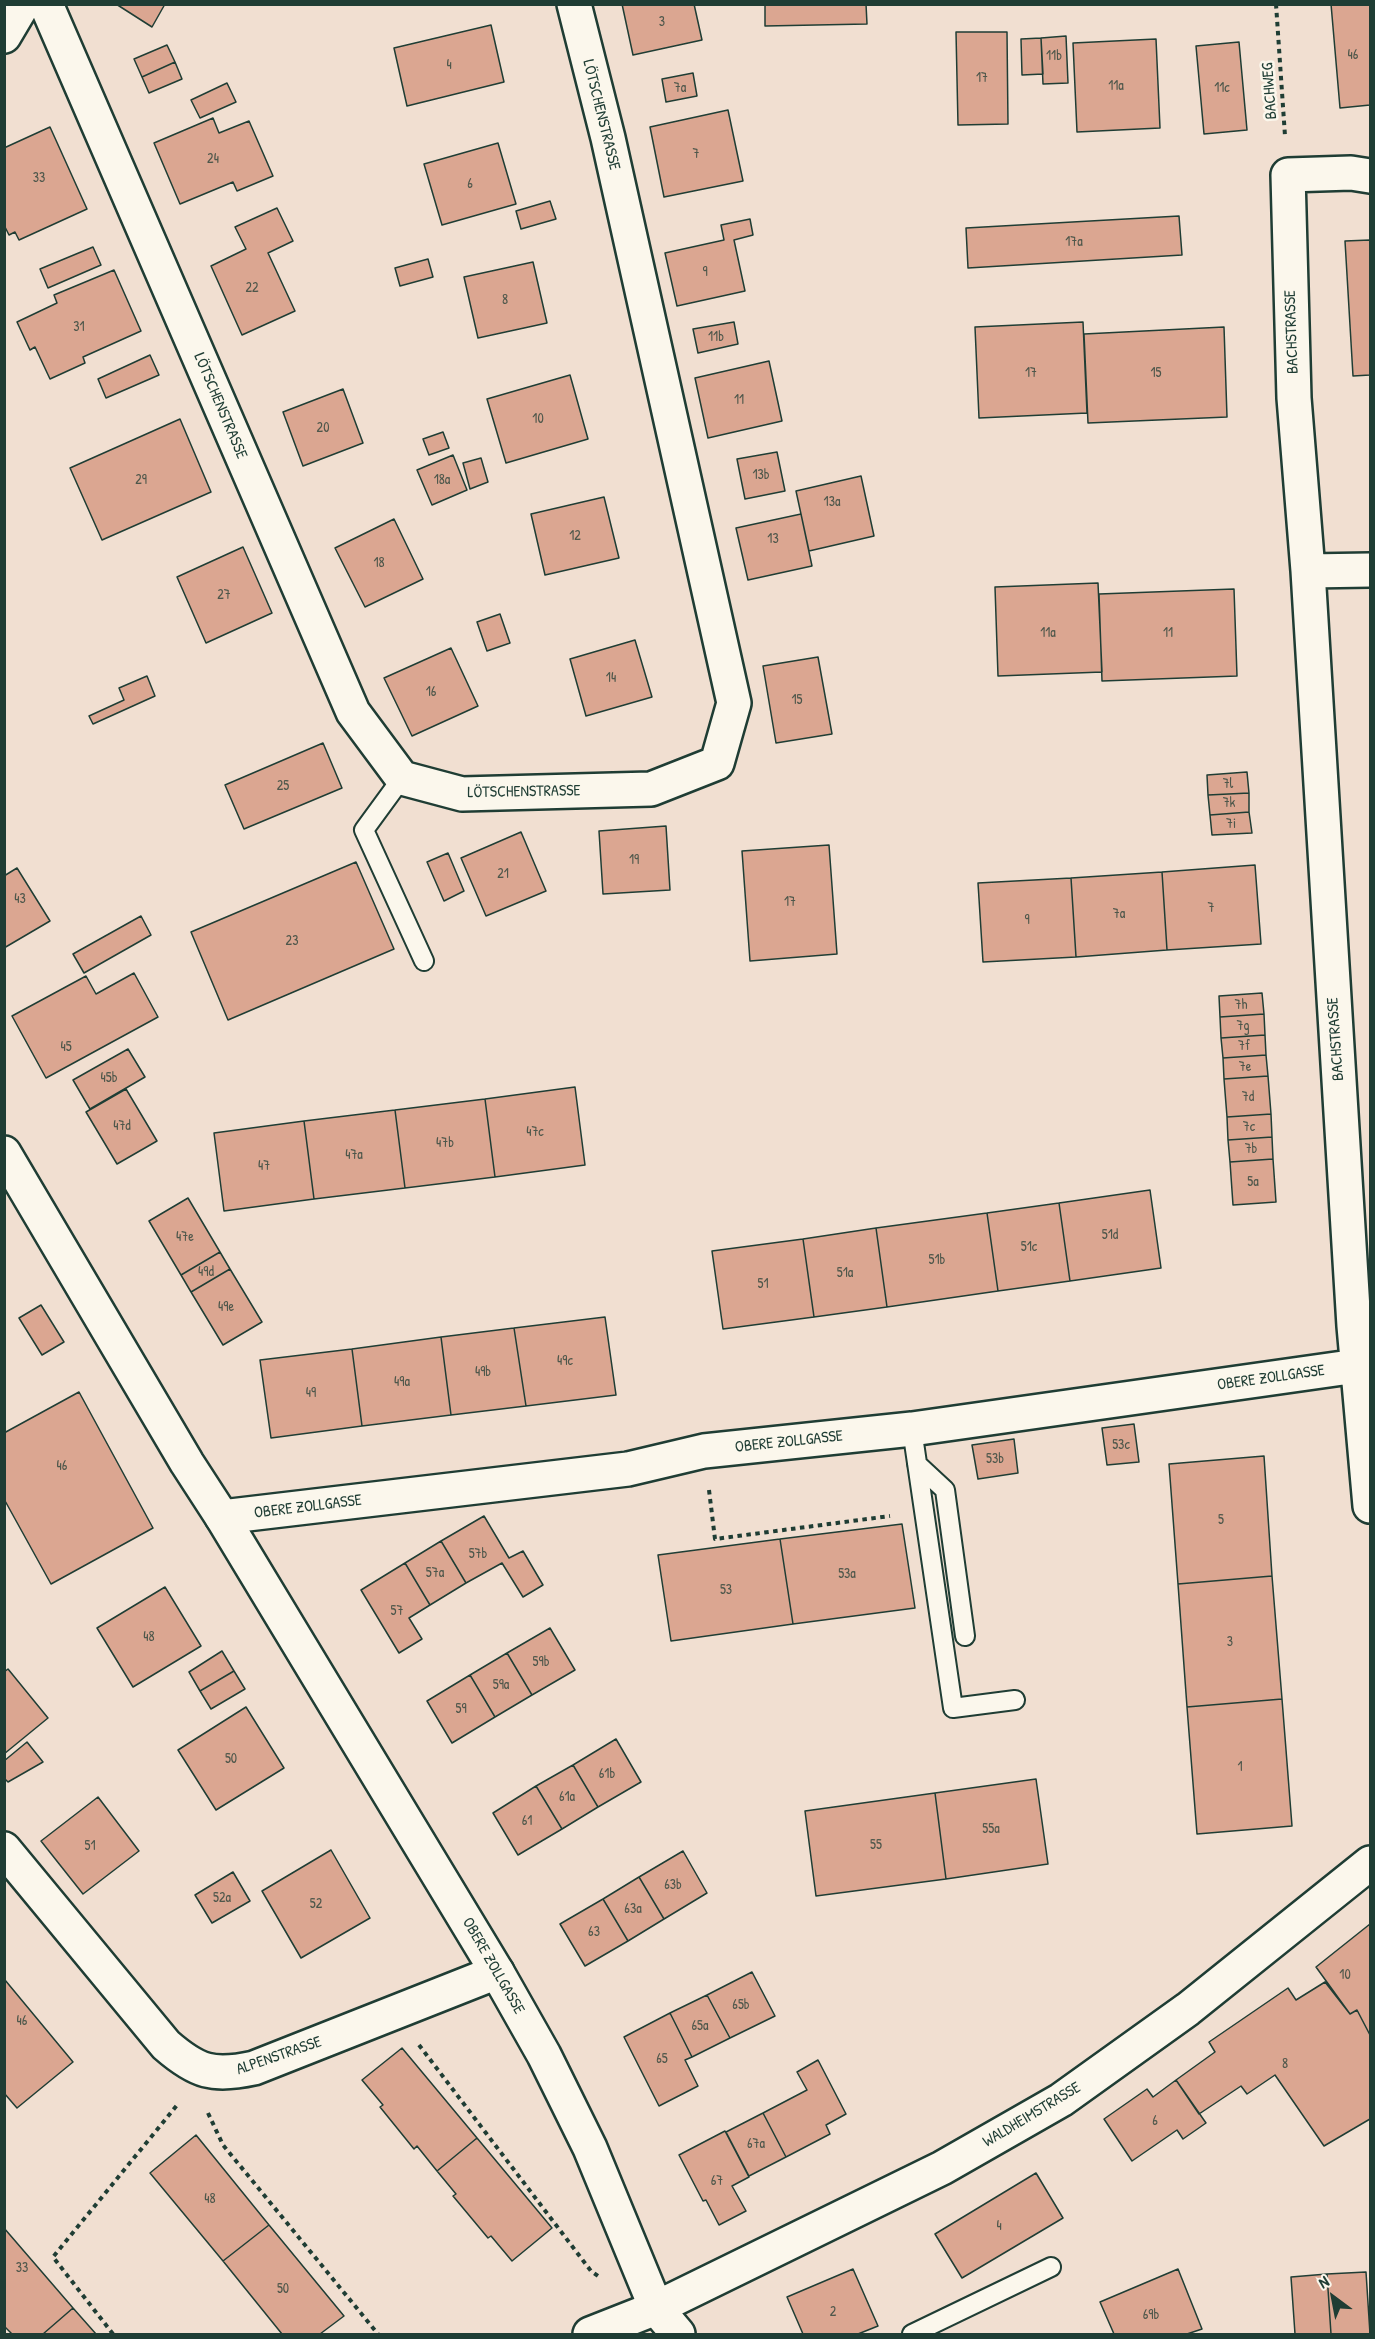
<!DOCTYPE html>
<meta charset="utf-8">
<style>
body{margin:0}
#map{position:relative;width:1375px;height:2339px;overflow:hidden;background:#f1dfd1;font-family:"Patrick Hand",sans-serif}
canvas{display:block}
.frame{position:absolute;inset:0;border:6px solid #1f3d34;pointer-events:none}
.north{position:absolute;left:1303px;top:2267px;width:60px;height:60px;-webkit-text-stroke:4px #fbf7ec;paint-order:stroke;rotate:328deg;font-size:16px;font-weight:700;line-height:24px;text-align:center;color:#1f3d34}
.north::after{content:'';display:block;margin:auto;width:21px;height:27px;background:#1f3d34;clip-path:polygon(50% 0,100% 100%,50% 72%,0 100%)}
</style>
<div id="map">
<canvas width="1375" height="2339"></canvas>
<div class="frame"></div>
<div class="north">N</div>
</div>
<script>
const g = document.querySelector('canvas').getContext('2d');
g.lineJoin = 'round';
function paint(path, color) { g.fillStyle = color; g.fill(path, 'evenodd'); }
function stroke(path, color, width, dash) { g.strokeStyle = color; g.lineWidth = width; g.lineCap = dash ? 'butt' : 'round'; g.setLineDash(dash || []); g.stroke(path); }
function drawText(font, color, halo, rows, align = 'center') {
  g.font = font + ' "Patrick Hand",sans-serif'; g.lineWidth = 5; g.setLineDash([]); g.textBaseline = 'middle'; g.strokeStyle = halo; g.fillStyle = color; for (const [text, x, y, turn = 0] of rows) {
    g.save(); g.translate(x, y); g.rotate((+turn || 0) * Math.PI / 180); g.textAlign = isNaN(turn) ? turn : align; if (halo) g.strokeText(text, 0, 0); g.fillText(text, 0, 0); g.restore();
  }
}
const building = new Path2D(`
 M 116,4 L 165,4 L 152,27 Z
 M 622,4 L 694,4 L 702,40 L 633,55 Z
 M 765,4 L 866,4 L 867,24 L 765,26 Z
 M 1331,4 L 1370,4 L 1370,105 L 1340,108 Z
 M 491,25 L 504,82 L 407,106 L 394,48 Z
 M 956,32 L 1007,32 L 1008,124 L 958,125 Z
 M 1066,36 L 1068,83 L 1043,84 L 1041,38 Z
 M 1041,38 L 1043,74 L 1022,75 L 1021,39 Z
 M 1156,39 L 1160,128 L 1077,132 L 1073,43 Z
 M 1239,42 L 1247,130 L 1204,134 L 1196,46 Z
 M 167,45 L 175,62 L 142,77 L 134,59 Z
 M 175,62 L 182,79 L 149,93 L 142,77 Z
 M 693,73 L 697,96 L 666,102 L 662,79 Z
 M 227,83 L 236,102 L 200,118 L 191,100 Z
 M 728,110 L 743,181 L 664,197 L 650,127 Z
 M 213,118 L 219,133 L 249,121 L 273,176 L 237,191 L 233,182 L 180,204 L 154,143 Z
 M 50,127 L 87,209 L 19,240 L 15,232 L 9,235 L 4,225 L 4,148 Z
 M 498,143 L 516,204 L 442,225 L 424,164 Z
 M 550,201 L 556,219 L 521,229 L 516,211 Z
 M 277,208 L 293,241 L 268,253 L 295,311 L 242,335 L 211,266 L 246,249 L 235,227 Z
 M 1179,216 L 1182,255 L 968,268 L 966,228 Z
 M 750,219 L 753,235 L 734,240 L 745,291 L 677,306 L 665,253 L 724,240 L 721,225 Z
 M 1370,240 L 1370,375 L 1353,376 L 1345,241 Z
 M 93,247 L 101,265 L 48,288 L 40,269 Z
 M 428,259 L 433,277 L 400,286 L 395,268 Z
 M 533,262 L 547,323 L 478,338 L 464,277 Z
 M 114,270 L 141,331 L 83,357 L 85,363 L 50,379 L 35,347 L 30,350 L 17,322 L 57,303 L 54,295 Z
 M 734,322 L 738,344 L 698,353 L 693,329 Z
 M 1083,322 L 1087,413 L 979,418 L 975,327 Z
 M 1224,327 L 1227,417 L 1088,423 L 1084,334 Z
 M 150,355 L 159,375 L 106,398 L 98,379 Z
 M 769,361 L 782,421 L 708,438 L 695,378 Z
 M 570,375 L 588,439 L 506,463 L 487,399 Z
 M 343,389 L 363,443 L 303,466 L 283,412 Z
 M 180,419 L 211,492 L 102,540 L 70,468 Z
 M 443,432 L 449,448 L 429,455 L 423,439 Z
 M 777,452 L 785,491 L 745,499 L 737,459 Z
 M 453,455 L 467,490 L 432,505 L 417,470 Z
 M 481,458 L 488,482 L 470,489 L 463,463 Z
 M 861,476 L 874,536 L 809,551 L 796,491 Z
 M 604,497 L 619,558 L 545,575 L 531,514 Z
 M 801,514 L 812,566 L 748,580 L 736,528 Z
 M 394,519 L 423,579 L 365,607 L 335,548 Z
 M 243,547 L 272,613 L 206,643 L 177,577 Z
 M 1098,583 L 1102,672 L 998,676 L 995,587 Z
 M 1234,589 L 1237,676 L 1102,681 L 1099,594 Z
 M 500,614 L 510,643 L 487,651 L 477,622 Z
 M 635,640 L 652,697 L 586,716 L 570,659 Z
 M 451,648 L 478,706 L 412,736 L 384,678 Z
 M 818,657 L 832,734 L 776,743 L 763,666 Z
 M 147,676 L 155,696 L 93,724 L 89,716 L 124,700 L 119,688 Z
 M 323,743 L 342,788 L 244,829 L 225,785 Z
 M 1247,772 L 1249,793 L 1208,795 L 1207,775 Z
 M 1249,793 L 1249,812 L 1210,815 L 1208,795 Z
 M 1249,812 L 1252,833 L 1212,835 L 1210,815 Z
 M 666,826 L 670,890 L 603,894 L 599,831 Z
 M 521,832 L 546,891 L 486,916 L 461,858 Z
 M 829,845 L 837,954 L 750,961 L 742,851 Z
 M 448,853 L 464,891 L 444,901 L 427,862 Z
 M 356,862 L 394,949 L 228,1020 L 191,932 Z
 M 1255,865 L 1261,944 L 1167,950 L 1162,872 Z
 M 17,868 L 50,921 L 4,948 L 4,876 Z
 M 1162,872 L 1167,950 L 1076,957 L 1071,878 Z
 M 1071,878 L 1076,957 L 983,962 L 978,883 Z
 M 141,916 L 151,935 L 84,973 L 73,954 Z
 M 134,973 L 158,1017 L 46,1078 L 12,1016 L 86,976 L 96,994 Z
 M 1262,993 L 1264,1014 L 1220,1017 L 1219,996 Z
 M 1264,1014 L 1265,1035 L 1221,1038 L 1220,1017 Z
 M 1265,1035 L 1266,1055 L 1223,1058 L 1221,1038 Z
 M 128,1049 L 145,1077 L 90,1109 L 73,1080 Z
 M 1266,1055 L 1268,1076 L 1224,1079 L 1223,1058 Z
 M 1268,1076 L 1271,1114 L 1227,1117 L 1224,1079 Z
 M 575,1087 L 585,1165 L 495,1177 L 485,1099 Z
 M 126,1089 L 157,1141 L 117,1164 L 86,1112 Z
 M 485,1099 L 495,1177 L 405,1188 L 395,1110 Z
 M 395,1110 L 405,1188 L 314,1199 L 304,1121 Z
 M 1271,1114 L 1272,1137 L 1228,1140 L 1227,1117 Z
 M 304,1121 L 314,1199 L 224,1211 L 214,1133 Z
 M 1272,1137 L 1273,1159 L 1230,1162 L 1228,1140 Z
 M 1273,1159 L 1276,1202 L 1233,1205 L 1230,1162 Z
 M 1150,1190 L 1161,1268 L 1070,1281 L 1059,1203 Z
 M 188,1198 L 220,1252 L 181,1275 L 149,1221 Z
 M 1059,1203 L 1070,1281 L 998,1291 L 987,1213 Z
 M 987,1213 L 998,1291 L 887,1307 L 876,1228 Z
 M 876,1228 L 887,1307 L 814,1317 L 803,1239 Z
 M 803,1239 L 814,1317 L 723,1329 L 712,1251 Z
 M 220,1252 L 230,1269 L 191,1292 L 181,1275 Z
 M 230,1269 L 262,1322 L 223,1345 L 191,1292 Z
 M 41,1305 L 64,1342 L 42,1355 L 19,1318 Z
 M 605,1317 L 616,1395 L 526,1406 L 514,1328 Z
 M 514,1328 L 526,1406 L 451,1415 L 441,1337 Z
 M 441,1337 L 451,1415 L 362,1426 L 352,1349 Z
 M 352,1349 L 362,1426 L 271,1438 L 260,1360 Z
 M 79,1392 L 153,1528 L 51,1584 L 4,1499 L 4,1433 Z
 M 1134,1424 L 1139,1462 L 1107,1465 L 1102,1428 Z
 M 1014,1439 L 1018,1473 L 978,1479 L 972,1445 Z
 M 1264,1456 L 1272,1576 L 1178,1584 L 1169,1464 Z
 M 484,1516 L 509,1558 L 523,1551 L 543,1585 L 523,1597 L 502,1563 L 466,1583 L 441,1541 Z
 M 902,1524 L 915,1608 L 793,1624 L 780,1539 Z
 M 780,1539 L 793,1624 L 671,1641 L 658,1555 Z
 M 441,1541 L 466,1583 L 430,1605 L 405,1563 Z
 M 405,1563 L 430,1605 L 409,1618 L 422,1639 L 399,1653 L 361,1590 Z
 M 1272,1576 L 1282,1699 L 1187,1707 L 1178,1584 Z
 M 165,1587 L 201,1646 L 133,1687 L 97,1628 Z
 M 550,1628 L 575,1670 L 532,1695 L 507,1653 Z
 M 222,1651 L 234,1671 L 200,1691 L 189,1672 Z
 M 507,1653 L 532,1695 L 495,1717 L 470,1675 Z
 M 8,1669 L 48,1718 L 4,1754 L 4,1672 Z
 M 234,1671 L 245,1689 L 211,1709 L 200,1691 Z
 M 470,1675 L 495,1717 L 452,1743 L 427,1701 Z
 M 1282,1699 L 1292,1826 L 1197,1834 L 1187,1707 Z
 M 246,1707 L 284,1768 L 216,1810 L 178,1750 Z
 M 616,1739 L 641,1782 L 598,1807 L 573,1765 Z
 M 27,1742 L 43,1762 L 8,1782 L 4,1778 L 4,1761 Z
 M 573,1765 L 598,1807 L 562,1829 L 536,1786 Z
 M 1036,1779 L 1048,1864 L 946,1879 L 935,1793 Z
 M 536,1786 L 562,1829 L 518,1855 L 493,1813 Z
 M 935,1793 L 946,1879 L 816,1896 L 805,1811 Z
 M 98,1797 L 139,1851 L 83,1894 L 41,1841 Z
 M 331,1850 L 370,1918 L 301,1958 L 262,1891 Z
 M 683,1851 L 707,1893 L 664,1919 L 639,1877 Z
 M 233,1872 L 250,1901 L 212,1923 L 195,1895 Z
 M 639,1877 L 664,1919 L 628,1941 L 603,1899 Z
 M 603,1899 L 628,1941 L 585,1966 L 560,1924 Z
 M 1370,1924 L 1370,2035 L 1357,2010 L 1350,2014 L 1316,1967 Z
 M 752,1972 L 775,2016 L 730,2038 L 707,1995 Z
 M 5,1980 L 73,2062 L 17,2108 L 4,2093 Z
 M 1325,1982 L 1350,2014 L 1357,2010 L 1370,2035 L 1370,2119 L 1324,2146 L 1275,2075 L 1247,2094 L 1241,2086 L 1199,2114 L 1176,2080 L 1215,2052 L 1209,2042 L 1288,1988 L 1296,2000 Z
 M 707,1995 L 730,2038 L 692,2057 L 670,2013 Z
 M 670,2013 L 692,2057 L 685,2060 L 698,2086 L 659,2106 L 624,2037 Z
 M 402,2048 L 477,2138 L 437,2171 L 417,2146 L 414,2149 L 380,2107 L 383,2105 L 362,2080 Z
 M 818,2060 L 846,2114 L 826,2125 L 830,2134 L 786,2157 L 763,2113 L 807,2090 L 797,2072 Z
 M 1176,2080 L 1206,2123 L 1183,2139 L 1177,2130 L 1132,2161 L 1104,2119 L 1147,2089 L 1153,2097 Z
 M 763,2113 L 786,2157 L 749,2176 L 726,2132 Z
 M 725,2131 L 749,2177 L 732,2186 L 746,2211 L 719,2225 L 706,2200 L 703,2201 L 679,2155 Z
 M 196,2135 L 269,2225 L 223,2261 L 150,2173 Z
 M 477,2138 L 552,2228 L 512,2261 L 491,2236 L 488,2238 L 453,2196 L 456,2194 L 437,2171 Z
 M 1036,2173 L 1063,2218 L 962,2278 L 935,2234 Z
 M 269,2225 L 344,2316 L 320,2334 L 282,2334 L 223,2261 Z
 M 4,2228 L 73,2308 L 43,2334 L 12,2334 L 4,2326 Z
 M 853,2269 L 878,2326 L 858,2334 L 803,2334 L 787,2297 Z
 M 1178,2269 L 1202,2329 L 1187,2334 L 1114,2334 L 1100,2302 Z
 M 1366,2272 L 1370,2334 L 1331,2334 L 1327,2274 Z
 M 1327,2274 L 1331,2334 L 1295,2334 L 1291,2277 Z
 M 73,2308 L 96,2334 L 43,2334 Z`);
paint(building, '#dba691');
stroke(building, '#1f3d34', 1.5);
const service = new Path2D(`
 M 402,778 L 364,830 L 424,961
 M 912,1429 L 953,1708 L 1015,1700
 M 917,1464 L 945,1490 L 965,1636
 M 912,2334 L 1051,2267`);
const minor = new Path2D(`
 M 46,4 L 353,712 L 402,778 L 462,794 L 651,789 L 717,763 L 734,703 L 608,138 L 574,4
 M 4,36 L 23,4
 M 1370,176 L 1351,173 L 1288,175 L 1294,398 L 1308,571 L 1354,1326 L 1370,1506
 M 1308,571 L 1370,570
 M 222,1517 L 628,1469 L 704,1451 L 912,1429 L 1357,1366
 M 4,1849 L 166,2045 C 197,2072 213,2077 254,2068 L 497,1972
 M 656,2308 L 678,2334
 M 590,2334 L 656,2308`);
const tertiary = new Path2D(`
 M 4,1153 L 187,1463 L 222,1517 L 497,1972 L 544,2055 L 590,2148 L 656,2308 L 942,2168 L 1061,2100 L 1188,2009 L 1370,1863`);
stroke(service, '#1f3d34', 22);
stroke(minor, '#1f3d34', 38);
stroke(tertiary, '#1f3d34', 38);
stroke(new Path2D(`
 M 1276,4 L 1285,136
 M 709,1490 L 715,1539 L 890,1516
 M 419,2045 L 591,2271 L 598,2276
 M 208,2113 L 223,2145 L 378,2334
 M 113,2334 L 53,2257 L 178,2104`), '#1f3d34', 4, [4.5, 4.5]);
stroke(service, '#fbf7ec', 18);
stroke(minor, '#fbf7ec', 33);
stroke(tertiary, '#fbf7ec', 33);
drawText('14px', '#4e574b', null, [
 ["3",662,22],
 ["46",1353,55],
 ["11b",1054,56],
 ["4",449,65],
 ["17",982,78],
 ["11a",1116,86],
 ["7a",680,88],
 ["11c",1222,88],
 ["7",696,154],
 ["24",213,159],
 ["33",39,178],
 ["6",470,184],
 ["17a",1074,242],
 ["9",705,272],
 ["22",252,288],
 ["8",505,300],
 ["31",79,327],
 ["11b",716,337],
 ["17",1031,373],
 ["15",1156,373],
 ["11",739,400],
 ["10",538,419],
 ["20",323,428],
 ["13b",761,475],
 ["29",141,480],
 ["18a",442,480],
 ["13a",832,502],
 ["12",575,536],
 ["13",773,539],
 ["18",379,563],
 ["27",224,595],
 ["11a",1048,633],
 ["11",1168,633],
 ["14",611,678],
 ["16",431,692],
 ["15",797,700],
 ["7l",1228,784],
 ["25",283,786],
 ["7k",1229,803],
 ["7i",1231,824],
 ["19",634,860],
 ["21",503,874],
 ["43",20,899],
 ["17",790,902],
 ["7",1211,908],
 ["7a",1119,914],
 ["9",1027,920],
 ["23",292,941],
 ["7h",1241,1005],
 ["7g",1243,1026],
 ["7f",1244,1046],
 ["45",66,1047],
 ["7e",1245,1067],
 ["45b",109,1078],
 ["7d",1248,1097],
 ["47d",122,1126],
 ["7c",1249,1127],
 ["47c",535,1132],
 ["47b",445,1143],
 ["7b",1251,1149],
 ["47a",354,1155],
 ["47",264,1166],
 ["5a",1253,1182],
 ["51d",1110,1235],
 ["47e",185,1237],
 ["51c",1029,1247],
 ["51b",937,1260],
 ["49d",206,1272],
 ["51a",845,1273],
 ["51",763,1284],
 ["49e",226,1307],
 ["49c",565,1361],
 ["49b",483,1372],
 ["49a",402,1382],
 ["49",311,1393],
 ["53c",1121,1445],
 ["53b",995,1459],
 ["46",62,1466],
 ["5",1221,1520],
 ["57b",478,1554],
 ["57a",435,1573],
 ["53a",847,1574],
 ["53",726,1590],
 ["57",397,1611],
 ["48",149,1637],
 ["3",1230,1642],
 ["59b",541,1662],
 ["59a",501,1685],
 ["59",461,1709],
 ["50",231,1759],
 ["1",1240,1767],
 ["61b",607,1774],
 ["61a",567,1797],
 ["61",527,1821],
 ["55a",991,1829],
 ["55",876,1845],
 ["51",90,1846],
 ["63b",673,1885],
 ["52a",222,1898],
 ["52",316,1904],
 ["63a",633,1909],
 ["63",594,1932],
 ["10",1345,1975],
 ["65b",741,2005],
 ["46",22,2021],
 ["65a",700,2026],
 ["65",662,2059],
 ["8",1285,2064],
 ["6",1155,2121],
 ["67a",756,2144],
 ["67",717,2181],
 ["48",210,2199],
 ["4",999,2226],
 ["33",22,2268],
 ["50",283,2289],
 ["2",833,2312],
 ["69b",1151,2315]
]);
drawText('16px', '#1f3d34', '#fbf7ec', [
 ["BACHWEG",1270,91,-94],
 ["LÖTSCHENSTRASSE",601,115,76],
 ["BACHSTRASSE",1292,332,-92],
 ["LÖTSCHENSTRASSE",220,406,67],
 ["LÖTSCHENSTRASSE",524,792,-1],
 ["BACHSTRASSE",1336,1039,-94],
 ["OBERE ZOLLGASSE",1271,1378,-8],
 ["OBERE ZOLLGASSE",789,1442,-6],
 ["OBERE ZOLLGASSE",308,1507,-7],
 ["OBERE ZOLLGASSE",493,1966,60],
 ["ALPENSTRASSE",279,2056,-19],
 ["WALDHEIMSTRASSE",1032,2115,-31]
]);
</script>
